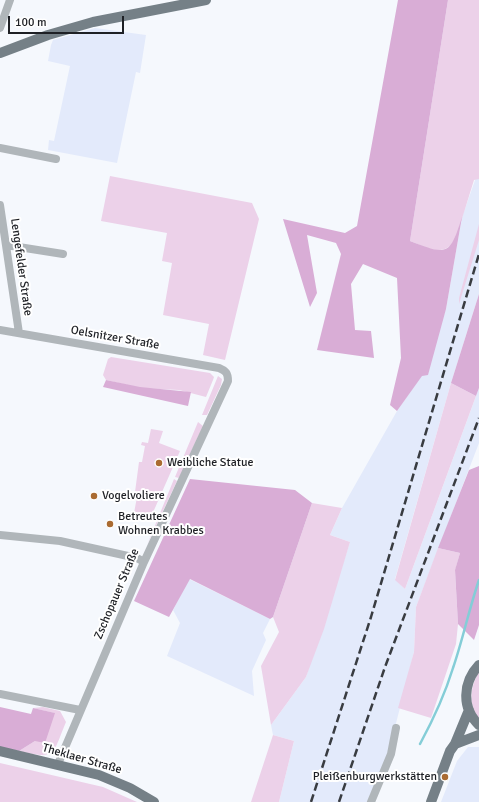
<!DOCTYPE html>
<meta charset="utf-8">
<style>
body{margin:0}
#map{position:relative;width:479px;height:802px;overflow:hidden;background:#f5f8fd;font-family:Signika,sans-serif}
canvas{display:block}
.scale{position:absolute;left:8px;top:16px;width:116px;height:18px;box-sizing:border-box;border:2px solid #1e2025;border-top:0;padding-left:5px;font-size:12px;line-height:14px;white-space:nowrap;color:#1e2025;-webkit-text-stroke:3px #fff;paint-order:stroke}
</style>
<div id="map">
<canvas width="479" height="802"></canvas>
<div class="scale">100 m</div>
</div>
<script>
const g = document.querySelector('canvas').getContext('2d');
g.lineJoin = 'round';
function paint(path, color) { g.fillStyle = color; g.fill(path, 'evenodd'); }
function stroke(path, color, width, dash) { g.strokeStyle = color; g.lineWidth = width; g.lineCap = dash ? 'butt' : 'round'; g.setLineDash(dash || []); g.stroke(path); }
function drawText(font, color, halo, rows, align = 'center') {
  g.font = font + ' Signika,sans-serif'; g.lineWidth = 4; g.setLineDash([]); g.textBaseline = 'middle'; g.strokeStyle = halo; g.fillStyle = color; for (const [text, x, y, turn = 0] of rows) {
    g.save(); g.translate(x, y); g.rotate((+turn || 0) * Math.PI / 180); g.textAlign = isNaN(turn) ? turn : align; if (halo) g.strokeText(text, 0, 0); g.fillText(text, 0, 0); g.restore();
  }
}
paint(new Path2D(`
 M 95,28 L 146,35 L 140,73 L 136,72 L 117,163 L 48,150 L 49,140 L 54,141 L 70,66 L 48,61 L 51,45 L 53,40 Z
 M 479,169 L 479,294 L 451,383 L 395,579 L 405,589 L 479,388 L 479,443 L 416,607 L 414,652 L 389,751 L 367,802 L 279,802 L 294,741 L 273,735 L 271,725 L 306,677 L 350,542 L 330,535 L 342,508 L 397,411 L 422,375 L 446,309 L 462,217 Z
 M 189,579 L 270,619 L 263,633 L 266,640 L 252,671 L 254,696 L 167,656 L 180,623 L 173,610 Z
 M 468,747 L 479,747 L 479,802 L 441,802 L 457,761 Z`), '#e3eafb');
paint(new Path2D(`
 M 448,0 L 479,0 L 479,179 L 474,180 L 456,238 C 444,259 428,248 410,241 Z
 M 110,176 L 252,203 L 259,219 L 225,360 L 203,355 L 209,324 L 163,315 L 172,263 L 162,261 L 167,233 L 101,221 Z
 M 479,224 L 479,240 L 459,304 L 459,298 Z
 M 111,357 L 210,373 L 214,377 L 213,380 L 206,397 L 179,390 L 140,388 L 106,380 L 103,375 L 108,359 Z
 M 218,376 L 222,379 L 221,385 L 207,415 L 202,415 Z
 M 451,383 L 476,396 L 405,589 L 395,580 Z
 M 198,422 L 203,426 L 179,478 L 175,477 Z
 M 151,429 L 163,431 L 159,443 L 180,451 L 151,517 L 134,513 L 137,497 L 132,496 L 132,492 L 135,492 L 139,462 L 142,462 L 145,446 L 141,445 L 142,442 L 148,443 Z
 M 174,479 L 177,481 L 147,545 Z
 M 312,503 L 342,508 L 330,535 L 350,542 L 324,629 L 306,677 L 271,725 L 261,666 L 279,632 L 273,617 Z
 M 438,548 L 460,553 L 455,571 L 458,624 L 456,644 L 431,718 L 398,708 L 414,652 L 416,607 Z
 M 479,671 L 479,720 C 468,702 470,689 479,671 Z
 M 43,707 L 60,711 L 66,722 C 52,755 57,760 19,751 L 35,741 L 54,713 L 33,708 Z
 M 273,735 L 294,741 L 279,802 L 251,802 Z
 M 0,763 L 103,787 L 137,802 L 0,802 Z`), '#ecd1e9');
paint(new Path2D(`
 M 398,0 L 448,0 L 410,241 C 448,256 450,255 462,217 L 446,309 L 428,375 L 422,376 L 397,411 L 390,405 L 401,358 L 397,278 L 363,264 L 351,284 L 355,330 L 371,331 L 374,358 L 317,350 L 341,254 L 336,243 L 307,235 L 317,293 L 310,307 L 283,219 L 345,233 L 357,226 Z
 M 479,294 L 479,388 L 476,396 L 451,383 Z
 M 106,380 L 140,387 L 191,392 L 188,406 L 103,387 Z
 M 479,466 L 479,625 L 474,640 L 458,624 L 455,570 L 460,553 L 438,548 L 469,470 Z
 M 190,479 L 295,490 L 312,503 L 273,617 L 270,619 L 190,579 L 169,617 L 134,601 Z
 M 0,707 L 31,714 L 33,708 L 55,713 L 45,743 L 35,741 L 19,751 L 0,747 Z`), '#d9add6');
stroke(new Path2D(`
 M 420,744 C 433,720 445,694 453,668 C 463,639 469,609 479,580`), '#84cdd7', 2.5);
stroke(new Path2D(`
 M 0,28 L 10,0
 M 0,148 L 56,159
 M 0,205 L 19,333
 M 6,245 L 63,254
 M 0,330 L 219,368 C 226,371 228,373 228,381 L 144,562 L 58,764
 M 0,535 L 60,541 L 137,558 L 144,562
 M 0,694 L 80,710
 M 371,802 L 391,754 L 396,728`), '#b0b6ba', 8);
stroke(new Path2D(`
 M 0,53 L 48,35 L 93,22 L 206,0
 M 479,665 C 463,682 461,708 479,725
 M 455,744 L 479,735
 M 0,751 L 99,775 L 130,788 L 154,802
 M 431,802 L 450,751 L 455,744 L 469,710`), '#758087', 10);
stroke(new Path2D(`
 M 311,802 L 371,617 L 479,254
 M 339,802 L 385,667 L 479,418`), '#393c41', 2.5, [8, 4]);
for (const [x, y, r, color] of [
 [159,463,4,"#aa6b31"],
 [94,496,4,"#aa6b31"],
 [110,524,4,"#aa6b31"],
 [445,777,4,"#aa6b31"]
]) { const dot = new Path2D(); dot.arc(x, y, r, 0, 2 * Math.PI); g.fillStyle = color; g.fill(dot); stroke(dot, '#fff', 1.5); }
drawText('12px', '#1e2025', '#fff', [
 ["Lengefelder Straße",21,267,82],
 ["Oelsnitzer Straße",115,338,10],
 ["Zschopauer Straße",117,594,-67],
 ["Theklaer Straße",82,759,16]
]);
drawText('12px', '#1e2025', '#fff', [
 ["Weibliche Statue",167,463],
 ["Vogelvoliere",102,496],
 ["Betreutes",118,517],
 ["Wohnen Krabbes",118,531],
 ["Pleißenburgwerkstätten",437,777,"right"]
], 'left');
</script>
